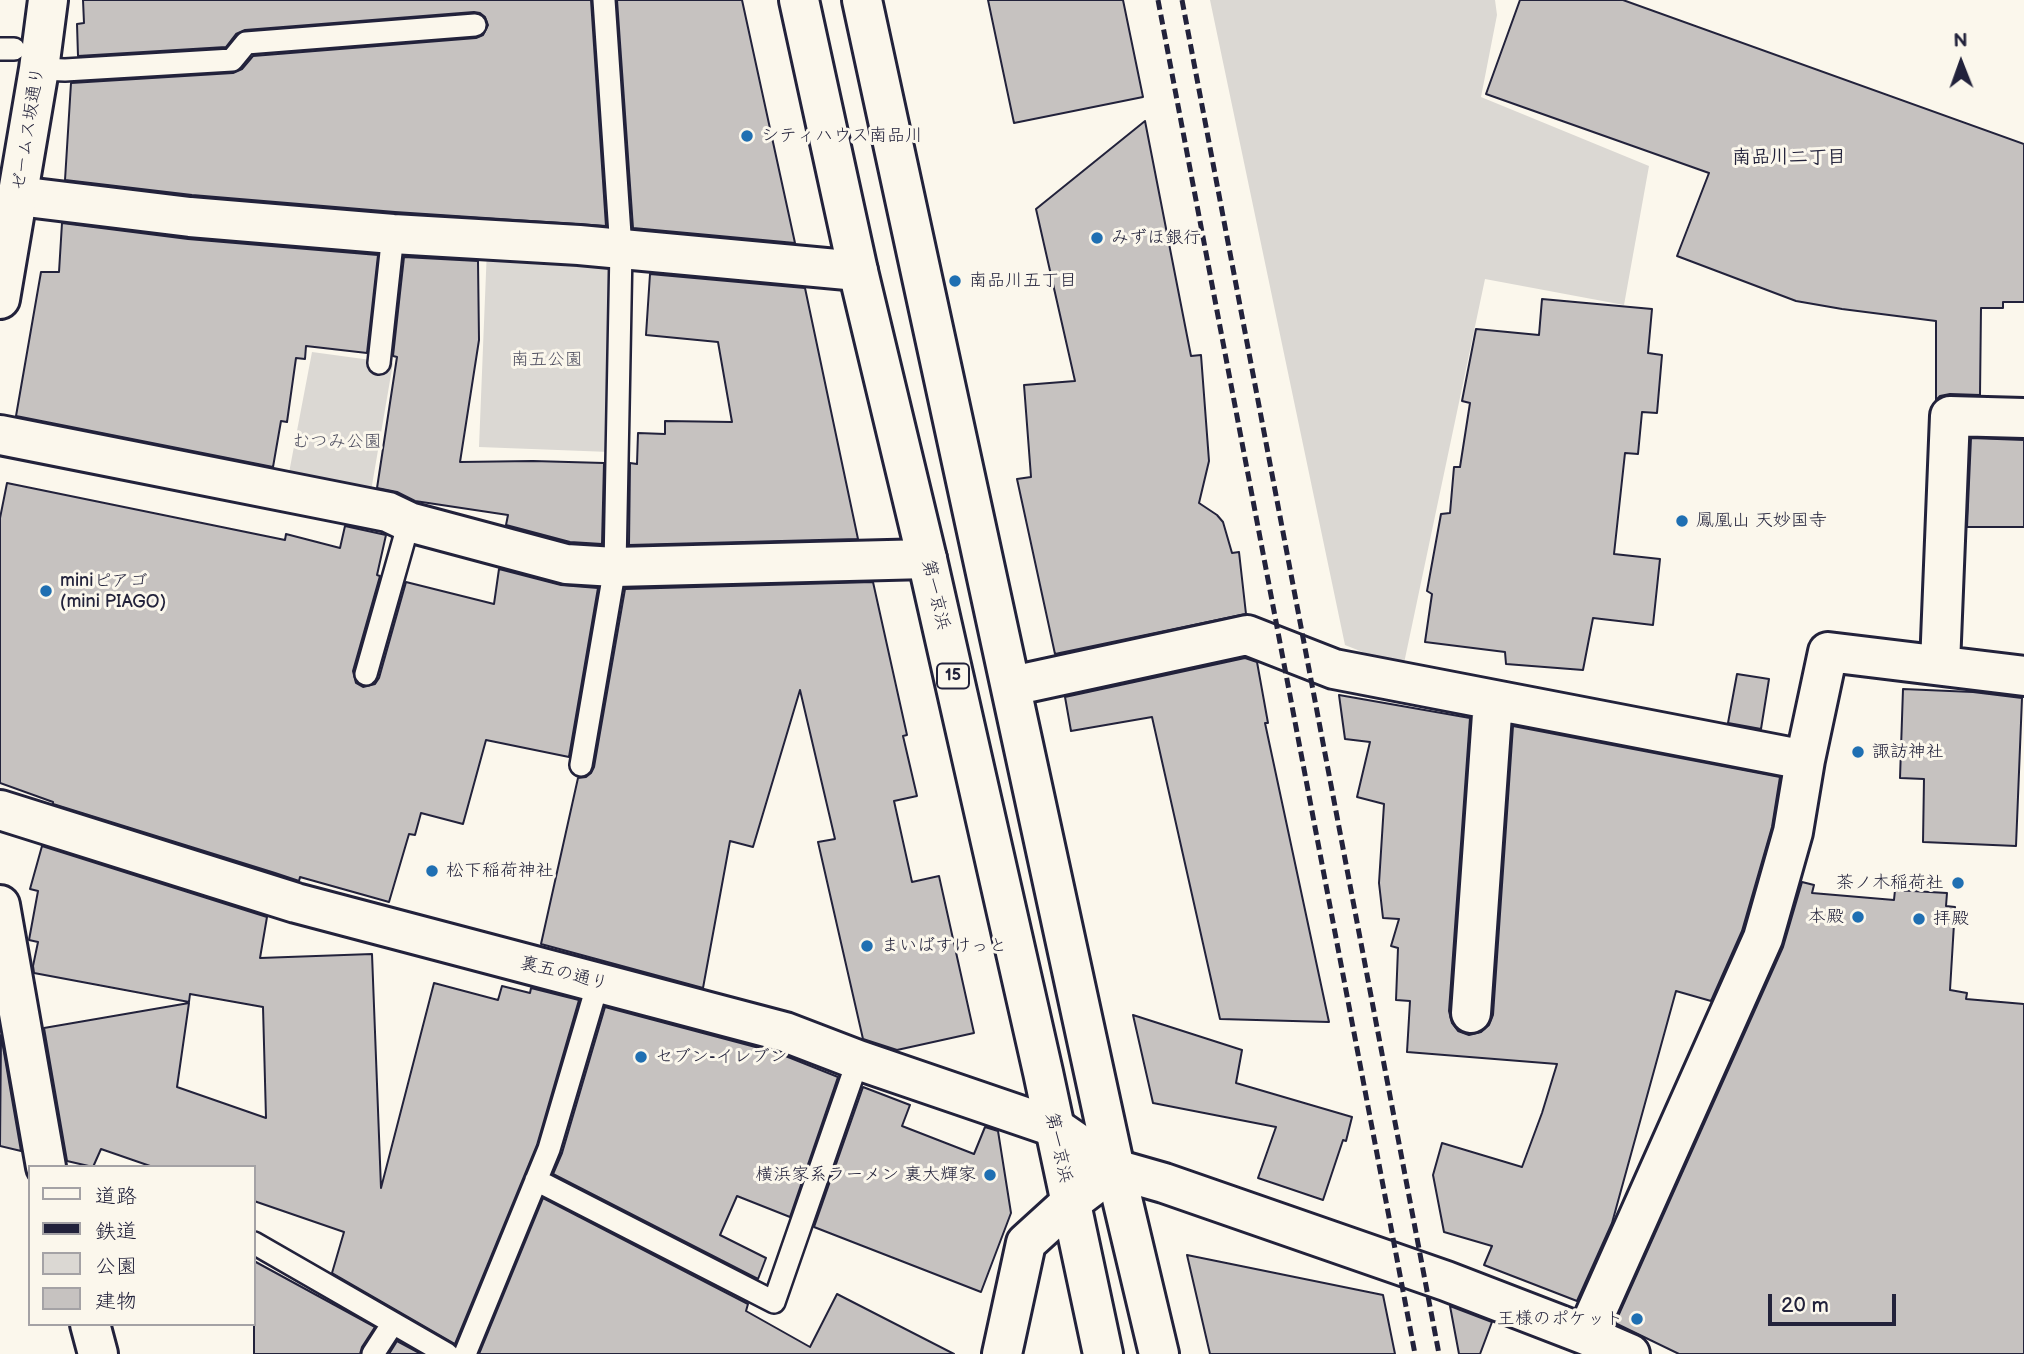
<!DOCTYPE html>
<meta charset="utf-8">
<style>
body{margin:0}
#map{position:relative;width:2024px;height:1354px;overflow:hidden;background:#fbf7ec;font-family:"Balsamiq Sans","Klee One",sans-serif}
canvas{display:block}
.legend{position:absolute;left:28px;top:1165px;width:228px;height:161px;box-sizing:border-box;background:#fbf7ec;border:2px solid #a4a2a5;margin:0;padding:9px 12px;list-style:none;font-size:21px;color:#22223b}
.legend li{display:flex;align-items:center;gap:14px;height:35px}
.legend b{width:35px;border:2px solid #a4a2a5}
.north{position:absolute;left:1926px;top:28px;width:70px;height:70px;-webkit-text-stroke:5px #fbf7ec;paint-order:stroke;rotate:359deg;font-size:19px;font-weight:700;line-height:28px;text-align:center;color:#22223b}
.north::after{content:'';display:block;margin:auto;width:24px;height:32px;background:#22223b;clip-path:polygon(50% 0,100% 100%,50% 72%,0 100%)}
.scale{position:absolute;left:1768px;top:1294px;width:128px;height:32px;box-sizing:border-box;border:4px solid #22223b;border-top:0;padding-left:9px;font-size:21px;line-height:24px;white-space:nowrap;color:#22223b;-webkit-text-stroke:5px #fbf7ec;paint-order:stroke}
</style>
<div id="map">
<canvas width="2024" height="1354"></canvas>
<ul class="legend">
<li><b style="height:9px;background:#fbf7ec"></b>道路</li>
<li><b style="height:9px;background:#22223b"></b>鉄道</li>
<li><b style="height:19px;background:#dbd8d3"></b>公園</li>
<li><b style="height:19px;background:#c6c2c0"></b>建物</li>
</ul>
<div class="north">N</div>
<div class="scale">20 m</div>
</div>
<script>
const g = document.querySelector('canvas').getContext('2d');
g.lineJoin = 'round';
function paint(path, color) { g.fillStyle = color; g.fill(path, 'evenodd'); }
function stroke(path, color, width, dash) { g.strokeStyle = color; g.lineWidth = width; g.lineCap = dash ? 'butt' : 'round'; g.setLineDash(dash || []); g.stroke(path); }
function drawText(font, color, halo, rows, align = 'center') {
  g.font = font + ' "Balsamiq Sans","Klee One",sans-serif'; g.lineWidth = 6; g.setLineDash([]); g.textBaseline = 'middle'; g.strokeStyle = halo; g.fillStyle = color; for (const [text, x, y, turn = 0] of rows) {
    g.save(); g.translate(x, y); g.rotate((+turn || 0) * Math.PI / 180); g.textAlign = isNaN(turn) ? turn : align; if (halo) g.strokeText(text, 0, 0); g.fillText(text, 0, 0); g.restore();
  }
}
paint(new Path2D(`
 M 1210,0 L 1495,0 L 1497,15 L 1481,97 L 1649,166 L 1624,305 L 1485,279 L 1403,668 L 1345,645 Z
 M 487,248 L 597,255 L 613,273 L 610,452 L 479,447 Z
 M 312,352 L 393,363 L 371,491 L 288,478 Z`), '#dbd8d3');
const building = new Path2D(`
 M 83,0 L 591,0 L 606,226 L 395,212 L 192,195 L 65,180 L 71,83 L 233,73 L 242,69 L 253,56 L 476,38 L 483,35 L 488,25 L 485,17 L 480,13 L 474,12 L 245,30 L 236,34 L 226,47 L 78,56 L 77,24 L 84,23 Z
 M 617,0 L 742,0 L 795,243 L 633,228 Z
 M 988,0 L 1123,0 L 1143,97 L 1014,123 Z
 M 1520,0 L 1623,0 L 2024,144 L 2024,302 L 2003,302 L 2003,308 L 1981,308 L 1980,395 L 1950,394 L 1940,396 L 1936,400 L 1936,321 L 1842,309 L 1796,301 L 1677,256 L 1709,173 L 1486,94 Z
 M 1145,121 L 1191,356 L 1201,355 L 1209,461 L 1199,503 L 1217,515 L 1223,522 L 1232,553 L 1239,552 L 1246,614 L 1055,654 L 1017,479 L 1031,477 L 1024,385 L 1075,381 L 1036,209 Z
 M 62,223 L 188,239 L 378,255 L 367,353 L 306,346 L 305,359 L 296,358 L 287,422 L 281,421 L 273,467 L 16,416 L 41,272 L 59,272 Z
 M 404,257 L 478,261 L 479,340 L 460,462 L 533,461 L 604,463 L 602,544 L 570,542 L 506,525 L 508,515 L 415,501 L 397,492 L 377,488 L 397,357 L 393,356 Z
 M 650,274 L 805,288 L 858,539 L 629,545 L 630,463 L 637,464 L 638,433 L 665,434 L 665,421 L 732,422 L 718,342 L 646,335 Z
 M 1542,299 L 1652,309 L 1648,353 L 1662,355 L 1657,413 L 1642,412 L 1638,454 L 1625,453 L 1614,554 L 1660,559 L 1653,625 L 1593,618 L 1583,670 L 1506,664 L 1505,652 L 1425,642 L 1432,594 L 1427,591 L 1441,514 L 1450,513 L 1454,467 L 1460,467 L 1470,403 L 1462,401 L 1476,329 L 1539,335 Z
 M 1971,438 L 2024,440 L 2024,527 L 1967,527 Z
 M 7,483 L 285,540 L 286,534 L 340,548 L 345,526 L 386,535 L 377,575 L 380,576 L 353,671 L 356,683 L 363,687 L 375,684 L 379,678 L 406,582 L 494,604 L 499,569 L 561,585 L 598,588 L 569,757 L 486,740 L 463,824 L 421,813 L 415,835 L 409,834 L 389,902 L 300,877 L 299,881 L 275,873 L 53,804 L 53,802 L 0,783 L 0,518 Z
 M 873,582 L 907,735 L 903,736 L 917,796 L 894,801 L 912,882 L 939,876 L 974,1033 L 897,1050 L 863,1039 L 818,842 L 835,839 L 800,690 L 753,847 L 730,841 L 703,988 L 541,944 L 578,778 L 586,777 L 591,773 L 594,767 L 625,589 Z
 M 1245,658 L 1257,662 L 1268,723 L 1265,723 L 1329,1022 L 1220,1019 L 1152,717 L 1071,731 L 1065,697 Z
 M 1737,674 L 1769,679 L 1761,729 L 1728,723 Z
 M 1903,689 L 1973,692 L 2022,698 L 2016,846 L 1923,842 L 1924,779 L 1900,778 Z
 M 1339,695 L 1470,718 L 1449,1011 L 1452,1023 L 1458,1031 L 1469,1035 L 1481,1032 L 1489,1025 L 1493,1015 L 1513,726 L 1780,777 L 1772,827 L 1742,931 L 1711,1001 L 1676,991 L 1612,1223 L 1577,1301 L 1484,1265 L 1492,1246 L 1444,1232 L 1433,1175 L 1442,1143 L 1522,1167 L 1542,1113 L 1557,1064 L 1407,1052 L 1410,1001 L 1396,1000 L 1398,948 L 1391,946 L 1399,919 L 1383,918 L 1379,883 L 1384,804 L 1357,797 L 1370,742 L 1345,739 Z
 M 42,846 L 267,917 L 260,958 L 372,954 L 381,1188 L 434,983 L 498,1000 L 502,986 L 530,993 L 531,988 L 579,1000 L 537,1145 L 455,1344 L 332,1273 L 344,1232 L 254,1201 L 254,1167 L 153,1167 L 101,1149 L 93,1167 L 67,1161 L 44,1028 L 189,1003 L 177,1087 L 266,1118 L 263,1007 L 190,994 L 189,1002 L 34,973 L 33,966 L 38,942 L 29,940 L 38,891 L 30,889 Z
 M 1802,882 L 1814,885 L 1812,893 L 1894,900 L 1895,890 L 1947,893 L 1946,906 L 1955,907 L 1950,990 L 1967,993 L 1966,999 L 2024,1004 L 2024,1354 L 1679,1354 L 1615,1323 L 1783,947 Z
 M 605,1007 L 778,1053 L 838,1077 L 790,1217 L 737,1196 L 720,1235 L 766,1258 L 758,1279 L 553,1174 L 562,1153 Z
 M 1133,1015 L 1242,1050 L 1236,1083 L 1352,1117 L 1346,1141 L 1343,1140 L 1323,1200 L 1258,1178 L 1276,1127 L 1153,1103 Z
 M 1,1035 L 21,1151 L 0,1146 Z
 M 863,1087 L 910,1105 L 902,1126 L 974,1154 L 985,1127 L 998,1131 L 1011,1213 L 981,1292 L 814,1227 Z
 M 543,1198 L 748,1304 L 746,1311 L 810,1347 L 837,1294 L 954,1354 L 479,1354 Z
 M 1187,1255 L 1383,1295 L 1395,1354 L 1210,1354 Z
 M 254,1261 L 375,1327 L 362,1347 L 360,1354 L 254,1354 Z
 M 1450,1306 L 1492,1322 L 1480,1354 L 1459,1354 Z
 M 397,1341 L 421,1354 L 389,1354 Z`);
paint(building, '#c6c2c0');
stroke(building, '#22223b', 2);
const service = new Path2D(`
 M 0,49 L 14,49
 M 39,69 L 65,70 L 232,60 L 246,43 L 475,25
 M 379,363 L 393,234
 M 366,674 L 409,522
 M 581,765 L 615,567 L 621,249 L 604,0
 M 536,1180 L 774,1302 L 858,1060
 M 254,1243 L 447,1354
 M 373,1354 L 393,1323
 M 465,1354 L 549,1149 L 598,983`);
const minor = new Path2D(`
 M 18,196 L 190,217 L 393,234 L 579,245 L 858,271
 M 0,435 L 388,512 L 409,522 L 566,564 L 615,567 L 927,559
 M 1940,665 L 1950,416 L 2024,418
 M 1012,686 L 1247,635 L 1334,669 L 1805,760
 M 0,810 L 296,903 L 785,1032 L 858,1060 L 1054,1127 L 1115,1169 L 1164,1183 L 1446,1281 L 1586,1335 L 1630,1354
 M 0,905 L 46,1167
 M 1471,1013 L 1493,700
 M 90,1324 L 98,1354
 M 1586,1335 L 1763,938 L 1793,832 L 1805,760 L 1828,652 L 2024,676
 M 1002,1354 L 1026,1243 L 1070,1203 L 1115,1169`);
const tertiary = new Path2D(`
 M 0,299 L 39,69 L 48,0`);
const trunk = new Path2D(`
 M 799,0 L 858,271 L 927,559 L 1043,1072 L 1103,1354
 M 862,0 L 1115,1169 L 1159,1354`);
stroke(service, '#22223b', 26);
stroke(minor, '#22223b', 44);
stroke(tertiary, '#22223b', 44);
stroke(trunk, '#22223b', 44);
stroke(service, '#fbf7ec', 21);
stroke(minor, '#fbf7ec', 38);
stroke(tertiary, '#fbf7ec', 38);
stroke(trunk, '#fbf7ec', 38);
stroke(new Path2D(`
 M 1158,0 L 1415,1354
 M 1182,0 L 1439,1354`), '#22223b', 5, [10, 5]);
for (const [x, y, r, color] of [
 [747,136,7,"#1f6fb2"],
 [1097,238,7,"#1f6fb2"],
 [955,281,7,"#1f6fb2"],
 [1682,521,7,"#1f6fb2"],
 [46,591,7,"#1f6fb2"],
 [1858,752,7,"#1f6fb2"],
 [432,871,7,"#1f6fb2"],
 [1958,883,7,"#1f6fb2"],
 [1858,917,7,"#1f6fb2"],
 [1919,919,7,"#1f6fb2"],
 [867,946,7,"#1f6fb2"],
 [641,1057,7,"#1f6fb2"],
 [990,1175,7,"#1f6fb2"],
 [1637,1319,7,"#1f6fb2"]
]) { const dot = new Path2D(); dot.arc(x, y, r, 0, 2 * Math.PI); g.fillStyle = color; g.fill(dot); stroke(dot, '#fbf7ec', 2.5); }
for (const [x, y, w] of [
 [953,676,32]
]) { const box = new Path2D(); box.roundRect(x - w / 2, y - 12.5, w, 25, 5); g.fillStyle = '#fbf7ec'; g.fill(box); stroke(box, '#22223b', 2); }
drawText('bold 16px', '#22223b', null, [
 ["15",953,676]
]);
drawText('18px', '#22223b', '#fbf7ec', [
 ["ゼームス坂通り",29,129,-81],
 ["第一京浜",935,595,77],
 ["裏五の通り",564,974,14],
 ["第一京浜",1058,1148,78]
]);
drawText('18px', '#22223b', '#fbf7ec', [
 ["シティハウス南品川",761,136],
 ["みずほ銀行",1111,238],
 ["南品川五丁目",969,281],
 ["鳳凰山 天妙国寺",1696,521],
 ["miniピアゴ",60,581],
 ["(mini PIAGO)",60,602],
 ["諏訪神社",1872,752],
 ["松下稲荷神社",446,871],
 ["茶ノ木稲荷社",1944,883,"right"],
 ["本殿",1844,917,"right"],
 ["拝殿",1933,919],
 ["まいばすけっと",881,946],
 ["セブン-イレブン",655,1057],
 ["横浜家系ラーメン 裏大輝家",976,1175,"right"],
 ["王様のポケット",1623,1319,"right"]
], 'left');
drawText('18px', '#505061', '#fbf7ec', [
 ["南五公園",547,360],
 ["むつみ公園",337,442]
]);
drawText('bold 19px', '#22223b', '#fbf7ec', [
 ["南品川二丁目",1789,158]
]);
</script>
